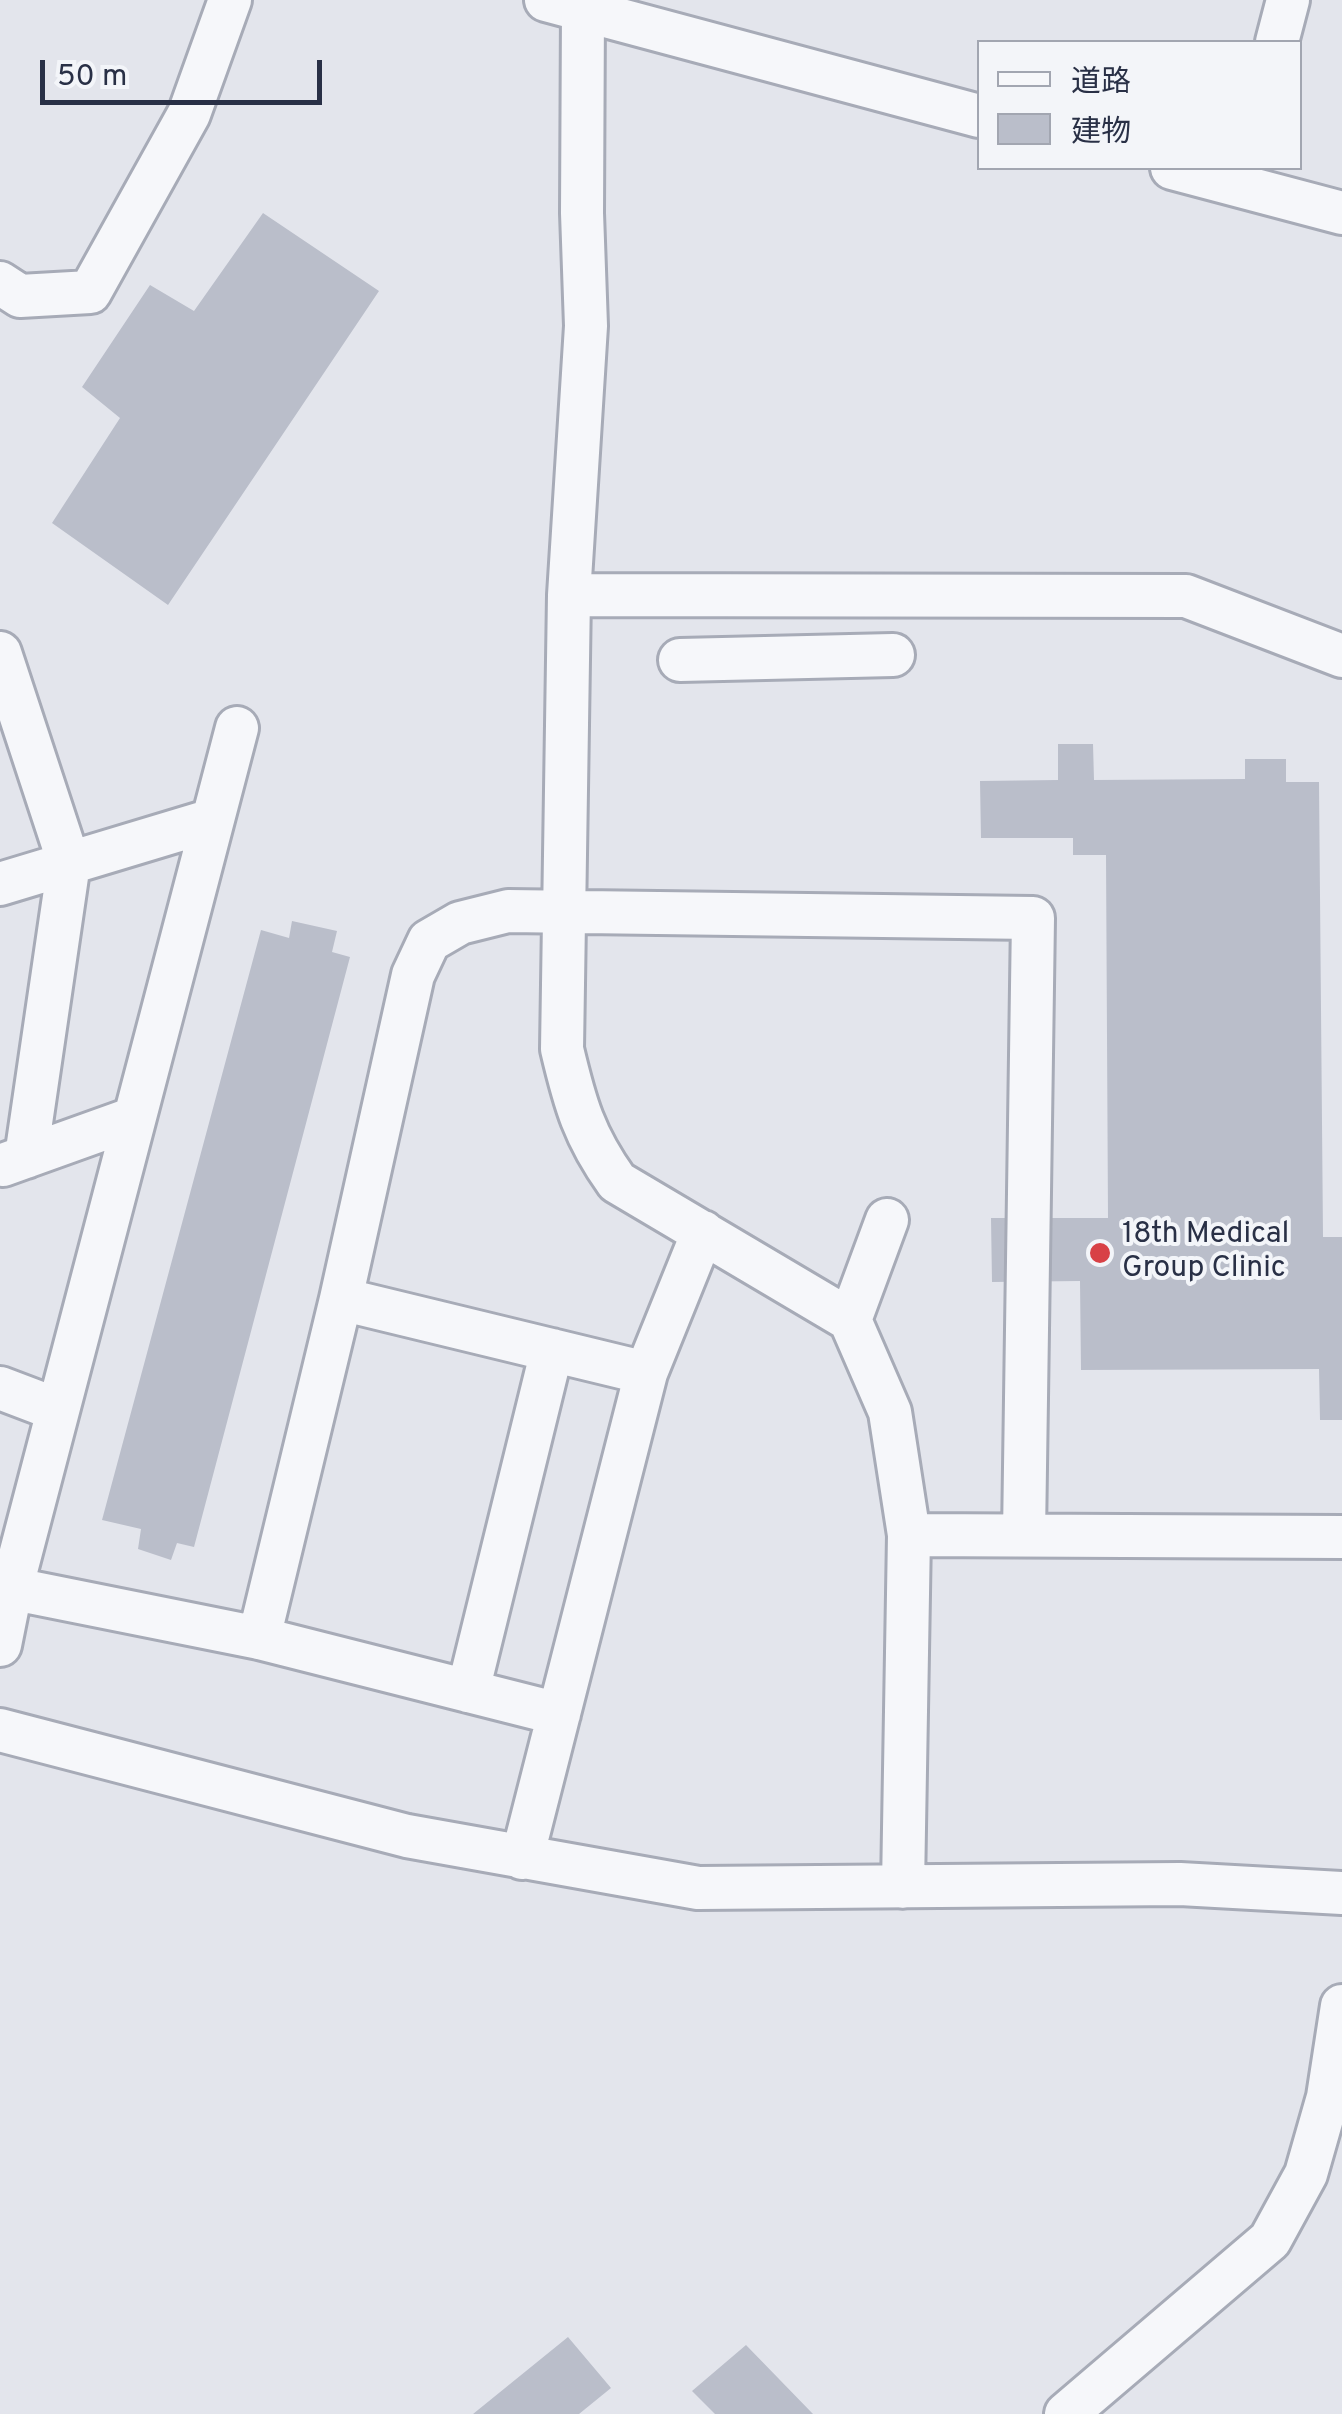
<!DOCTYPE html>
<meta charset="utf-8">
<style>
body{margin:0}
#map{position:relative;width:1342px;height:2414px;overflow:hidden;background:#e3e5ec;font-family:Overpass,"Noto Sans JP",sans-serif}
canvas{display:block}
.legend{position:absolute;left:977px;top:40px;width:325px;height:130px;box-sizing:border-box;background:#f3f5f9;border:2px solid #a2a6b1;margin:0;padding:12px 18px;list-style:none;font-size:30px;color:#293046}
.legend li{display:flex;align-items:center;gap:20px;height:50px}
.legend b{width:50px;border:2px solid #a2a6b1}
.scale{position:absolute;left:40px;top:60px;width:282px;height:45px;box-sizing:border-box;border:5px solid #293046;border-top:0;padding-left:12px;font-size:30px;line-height:35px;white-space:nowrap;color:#293046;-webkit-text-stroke:8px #f3f5f9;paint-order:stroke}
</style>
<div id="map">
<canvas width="1342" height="2414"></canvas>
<ul class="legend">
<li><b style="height:12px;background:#f6f7fa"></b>道路</li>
<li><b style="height:28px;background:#babeca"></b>建物</li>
</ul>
<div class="scale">50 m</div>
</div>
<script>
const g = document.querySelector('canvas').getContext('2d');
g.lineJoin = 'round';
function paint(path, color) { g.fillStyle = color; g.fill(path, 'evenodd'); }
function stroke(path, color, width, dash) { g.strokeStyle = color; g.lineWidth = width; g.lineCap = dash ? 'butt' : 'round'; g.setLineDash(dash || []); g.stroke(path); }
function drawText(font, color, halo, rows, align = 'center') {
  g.font = font + ' Overpass,sans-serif'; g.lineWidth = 8; g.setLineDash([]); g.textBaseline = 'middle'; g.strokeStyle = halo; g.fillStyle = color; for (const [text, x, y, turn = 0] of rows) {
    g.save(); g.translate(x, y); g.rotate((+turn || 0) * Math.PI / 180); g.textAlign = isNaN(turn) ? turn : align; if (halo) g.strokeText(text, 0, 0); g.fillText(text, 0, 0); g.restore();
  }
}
paint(new Path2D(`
 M 263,213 L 379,291 L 168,605 L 52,523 L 120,418 L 82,387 L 150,285 L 194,311 Z
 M 1058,744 L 1093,744 L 1094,780 L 1245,779 L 1245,759 L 1286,759 L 1286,782 L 1319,782 L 1323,1237 L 1342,1237 L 1342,1420 L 1320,1420 L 1319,1369 L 1081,1370 L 1080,1281 L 992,1282 L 991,1218 L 1108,1218 L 1106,855 L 1073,855 L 1073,838 L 981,838 L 980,781 L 1058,780 Z
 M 292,921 L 337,931 L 332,952 L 350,957 L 194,1547 L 177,1543 L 171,1560 L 138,1549 L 141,1529 L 102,1520 L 261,930 L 289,938 Z
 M 568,2337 L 611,2388 L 579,2414 L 473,2414 Z
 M 746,2345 L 813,2414 L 715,2414 L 692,2391 Z`), '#babeca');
const minor = new Path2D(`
 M 546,0 L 979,116
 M 583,9 L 582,213 L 586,326 L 569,595 L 562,1049 C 575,1104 584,1136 617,1182 L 850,1320 L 890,1412 L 909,1535 L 903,1887
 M 1277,42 L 1288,0
 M 1172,168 L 1342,213
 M 0,283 L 20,296 L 90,292 L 189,114 L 230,0
 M 569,595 L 1186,596 L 1342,656
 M 0,653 L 69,863 L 26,1157
 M 680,660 L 893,655
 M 0,884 L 212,820
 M 3,1165 L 134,1118
 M 341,1299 L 646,1373
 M 850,1320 L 887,1220
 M 0,1388 L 58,1410
 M 909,1535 L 1342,1537
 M 0,1586 L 259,1638 L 559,1714
 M 259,1638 L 341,1299 L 413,975 L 429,941 L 460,923 L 508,911 L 1033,918 L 1024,1535
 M 0,1645 L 11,1590 L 237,728
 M 468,1691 L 552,1350
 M 0,1730 L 407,1836 L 698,1888 L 1180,1884 L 1342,1893
 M 522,1858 L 646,1373 L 703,1232
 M 1066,2414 L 1270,2240 L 1306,2174 L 1328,2097 L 1342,2006`);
stroke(minor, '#a7abb7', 48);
stroke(minor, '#f6f7fa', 42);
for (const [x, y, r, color] of [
 [1100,1253,12,"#d84146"]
]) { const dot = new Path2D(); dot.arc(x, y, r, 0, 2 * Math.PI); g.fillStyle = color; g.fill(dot); stroke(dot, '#f3f5f9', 4); }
drawText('30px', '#293046', '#f3f5f9', [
 ["18th Medical",1122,1236],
 ["Group Clinic",1122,1270]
], 'left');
</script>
